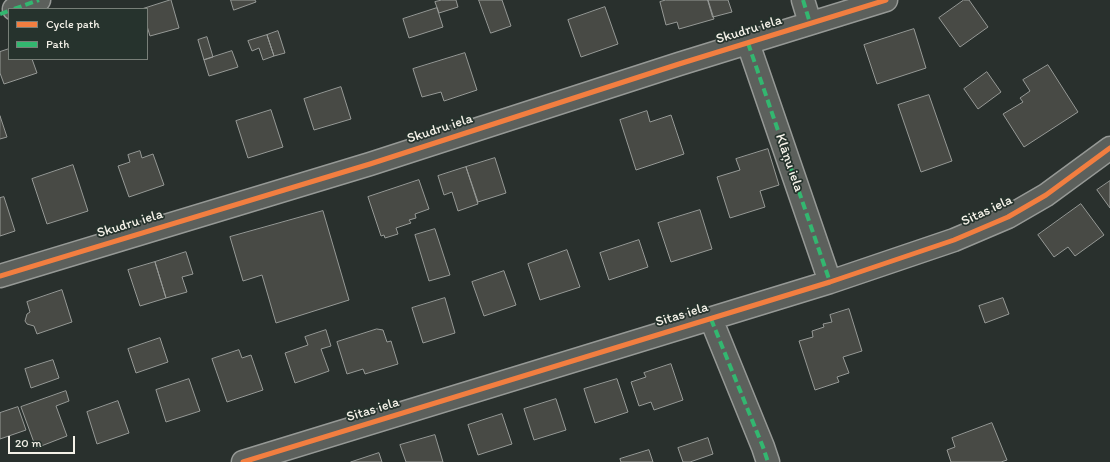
<!DOCTYPE html>
<meta charset="utf-8">
<style>
body{margin:0}
#map{position:relative;width:1110px;height:462px;overflow:hidden;background:#29302d;font-family:Itim,sans-serif}
canvas{display:block}
.legend{position:absolute;left:8px;top:8px;width:140px;height:52px;box-sizing:border-box;background:#26332d;border:1px solid #787f78;margin:0;padding:5px 7px;list-style:none;font-size:12px;color:#f4f1e8}
.legend li{display:flex;align-items:center;gap:8px;height:20px}
.legend b{width:20px;border:1px solid #787f78}
.scale{position:absolute;left:8px;top:436px;width:67px;height:18px;box-sizing:border-box;border:2px solid #f4f1e8;border-top:0;padding-left:5px;font-size:12px;line-height:14px;white-space:nowrap;color:#f4f1e8;-webkit-text-stroke:3px #26332d;paint-order:stroke}
</style>
<div id="map">
<canvas width="1110" height="462"></canvas>
<ul class="legend">
<li><b style="height:5px;background:#f27e40"></b>Cycle path</li>
<li><b style="height:5px;background:#33b770"></b>Path</li>
</ul>
<div class="scale">20 m</div>
</div>
<script>
const g = document.querySelector('canvas').getContext('2d');
g.lineJoin = 'round';
function paint(path, color) { g.fillStyle = color; g.fill(path, 'evenodd'); }
function stroke(path, color, width, dash) { g.strokeStyle = color; g.lineWidth = width; g.lineCap = dash ? 'butt' : 'round'; g.setLineDash(dash || []); g.stroke(path); }
function drawText(font, color, halo, rows, align = 'center') {
  g.font = font + ' Itim,sans-serif'; g.lineWidth = 3.5; g.setLineDash([]); g.textBaseline = 'middle'; g.strokeStyle = halo; g.fillStyle = color; for (const [text, x, y, turn = 0] of rows) {
    g.save(); g.translate(x, y); g.rotate((+turn || 0) * Math.PI / 180); g.textAlign = isNaN(turn) ? turn : align; if (halo) g.strokeText(text, 0, 0); g.fillText(text, 0, 0); g.restore();
  }
}
const building = new Path2D(`
 M 171,0 L 179,28 L 150,36 L 147,26 L 147,9 L 142,9 Z
 M 231,0 L 255,0 L 256,2 L 234,10 Z
 M 442,0 L 456,0 L 458,7 L 439,13 L 435,2 Z
 M 479,0 L 502,0 L 511,26 L 491,33 Z
 M 666,0 L 708,0 L 714,19 L 679,29 L 677,22 L 666,25 L 660,2 Z
 M 708,0 L 728,0 L 732,12 L 713,17 Z
 M 964,0 L 969,0 L 988,27 L 960,47 L 939,18 Z
 M 605,7 L 618,44 L 581,57 L 568,20 Z
 M 437,8 L 443,27 L 409,38 L 403,19 Z
 M 914,29 L 926,68 L 877,84 L 864,45 Z
 M 278,31 L 285,53 L 274,56 L 267,35 Z
 M 267,35 L 274,56 L 263,60 L 259,48 L 252,51 L 248,41 Z
 M 207,37 L 213,57 L 204,60 L 198,40 Z
 M 9,49 L 9,59 L 32,59 L 37,73 L 4,84 L 0,73 L 0,52 Z
 M 232,51 L 238,67 L 209,76 L 204,60 Z
 M 465,53 L 477,90 L 444,101 L 441,92 L 422,97 L 413,69 Z
 M 1048,65 L 1078,112 L 1024,147 L 1003,114 L 1023,102 L 1020,98 L 1030,91 L 1023,80 Z
 M 987,72 L 1001,92 L 978,109 L 964,89 Z
 M 341,87 L 351,119 L 314,130 L 304,99 Z
 M 929,95 L 952,161 L 921,172 L 898,105 Z
 M 271,110 L 283,147 L 248,158 L 236,121 Z
 M 647,111 L 650,122 L 671,115 L 684,154 L 636,170 L 620,120 Z
 M 0,116 L 7,137 L 0,139 Z
 M 768,149 L 779,185 L 760,191 L 765,207 L 730,218 L 717,177 L 740,170 L 736,159 Z
 M 140,151 L 142,158 L 153,154 L 164,185 L 129,197 L 118,166 L 130,162 L 128,155 Z
 M 495,158 L 506,193 L 478,202 L 466,167 Z
 M 73,165 L 88,211 L 47,224 L 32,179 Z
 M 466,167 L 478,204 L 458,211 L 452,192 L 444,195 L 438,176 Z
 M 419,180 L 429,209 L 415,214 L 416,218 L 409,220 L 411,223 L 396,228 L 398,234 L 385,238 L 384,235 L 381,236 L 368,197 Z
 M 1110,181 L 1110,208 L 1097,190 Z
 M 4,197 L 15,231 L 0,236 L 0,198 Z
 M 1081,204 L 1104,235 L 1075,256 L 1068,247 L 1054,257 L 1038,235 Z
 M 700,210 L 712,249 L 671,262 L 658,223 Z
 M 323,211 L 349,300 L 276,323 L 262,275 L 243,281 L 230,237 Z
 M 435,229 L 450,275 L 429,281 L 415,235 Z
 M 639,240 L 648,267 L 609,280 L 600,253 Z
 M 567,250 L 580,287 L 540,300 L 528,264 Z
 M 186,252 L 193,274 L 182,277 L 187,292 L 166,298 L 155,262 Z
 M 155,262 L 166,298 L 140,306 L 128,270 Z
 M 504,271 L 516,305 L 484,316 L 472,282 Z
 M 62,290 L 72,322 L 37,334 L 34,326 L 27,324 L 25,321 L 27,314 L 30,312 L 27,302 Z
 M 445,298 L 455,333 L 423,343 L 412,308 Z
 M 1003,298 L 1009,314 L 985,323 L 979,306 Z
 M 849,309 L 862,351 L 843,357 L 849,373 L 837,377 L 839,382 L 815,390 L 799,341 L 813,337 L 812,331 L 824,327 L 823,324 L 832,322 L 830,315 Z
 M 377,329 L 383,330 L 387,342 L 391,341 L 398,364 L 365,374 L 363,369 L 347,374 L 337,342 Z
 M 326,330 L 331,346 L 321,349 L 329,371 L 295,383 L 285,353 L 308,345 L 305,337 Z
 M 160,338 L 168,362 L 136,373 L 128,349 Z
 M 239,350 L 242,358 L 251,355 L 263,390 L 227,402 L 212,359 Z
 M 53,360 L 59,378 L 31,388 L 25,369 Z
 M 671,364 L 683,400 L 654,410 L 651,402 L 639,406 L 631,382 L 646,377 L 644,373 Z
 M 189,379 L 200,411 L 166,422 L 156,390 Z
 M 617,379 L 628,412 L 595,423 L 584,389 Z
 M 66,391 L 69,401 L 56,406 L 67,436 L 36,448 L 21,407 Z
 M 556,399 L 566,430 L 534,440 L 524,409 Z
 M 118,401 L 129,433 L 97,444 L 87,412 Z
 M 18,407 L 26,430 L 0,439 L 0,413 Z
 M 502,414 L 512,444 L 478,455 L 468,425 Z
 M 992,423 L 1007,460 L 1001,462 L 951,462 L 947,450 L 955,447 L 952,438 Z
 M 435,435 L 443,462 L 406,462 L 400,445 Z
 M 708,438 L 713,454 L 690,462 L 683,462 L 678,448 Z
 M 649,450 L 653,462 L 621,462 L 620,459 Z
 M 379,453 L 382,462 L 351,462 Z`);
paint(building, '#484a45');
stroke(building, '#969996', 1);
const minor = new Path2D(`
 M 803,0 L 810,23
 M 14,9 L 39,0
 M 748,43 L 830,282
 M 0,276 L 370,164 L 679,64 L 886,0
 M 711,319 L 763,447 L 768,462
 M 243,462 L 830,282 L 954,240 L 1008,217 L 1046,195 L 1110,148`);
stroke(minor, '#969996', 25);
stroke(minor, '#5c605c', 22);
stroke(new Path2D(`
 M 803,0 L 810,23
 M 14,9 L 39,0
 M 0,14 L 9,11
 M 748,43 L 830,282
 M 711,319 L 763,447 L 768,462`), '#33b770', 4, [8, 4]);
stroke(new Path2D(`
 M 0,276 L 370,164 L 679,64 L 886,0
 M 243,462 L 830,282 L 954,240 L 1008,217 L 1046,195 L 1110,148`), '#f27e40', 5);
drawText('14px', '#f4f1e8', '#26332d', [
 ["Skudru iela",749,30,-17],
 ["Skudru iela",440,129,-18],
 ["Klāņu iela",789,163,71],
 ["Sitas iela",987,211,-25],
 ["Skudru iela",130,224,-17],
 ["Sitas iela",682,315,-17],
 ["Sitas iela",373,410,-17]
]);
</script>
